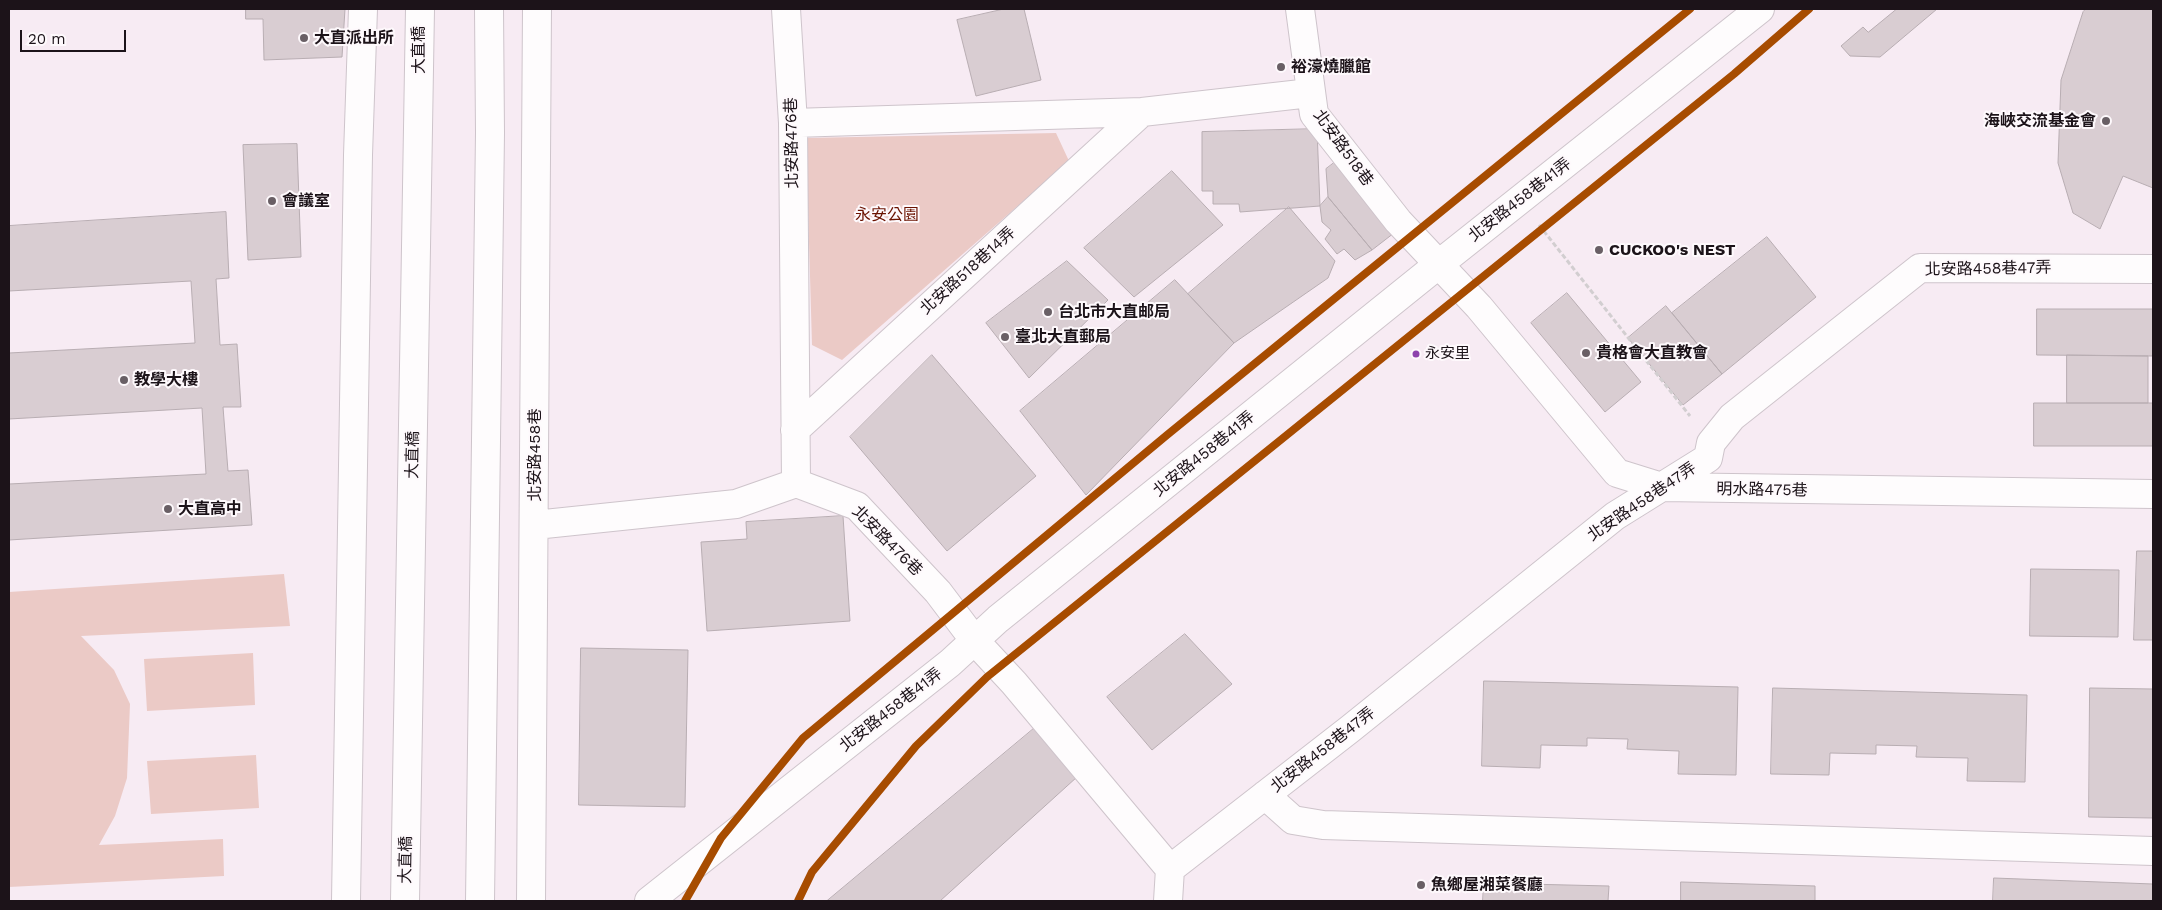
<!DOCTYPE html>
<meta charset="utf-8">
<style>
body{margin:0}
#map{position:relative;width:2162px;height:910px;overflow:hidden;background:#f7ebf3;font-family:"Work Sans",sans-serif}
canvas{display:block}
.frame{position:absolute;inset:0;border:10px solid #1c1319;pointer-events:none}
.scale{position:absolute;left:20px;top:30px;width:106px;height:22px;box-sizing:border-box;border:2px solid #1c1319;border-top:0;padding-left:6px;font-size:15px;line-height:18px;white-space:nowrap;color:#1c1319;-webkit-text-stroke:4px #fef9fc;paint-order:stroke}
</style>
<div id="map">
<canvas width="2162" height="910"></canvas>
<div class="frame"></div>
<div class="scale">20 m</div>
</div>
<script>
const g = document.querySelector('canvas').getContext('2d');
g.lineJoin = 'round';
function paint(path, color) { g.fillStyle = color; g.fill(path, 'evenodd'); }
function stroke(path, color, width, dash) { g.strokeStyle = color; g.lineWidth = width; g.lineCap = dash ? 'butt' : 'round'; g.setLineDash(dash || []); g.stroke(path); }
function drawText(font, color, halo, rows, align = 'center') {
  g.font = font + ' "Work Sans","Noto Sans TC",sans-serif'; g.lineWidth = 4; g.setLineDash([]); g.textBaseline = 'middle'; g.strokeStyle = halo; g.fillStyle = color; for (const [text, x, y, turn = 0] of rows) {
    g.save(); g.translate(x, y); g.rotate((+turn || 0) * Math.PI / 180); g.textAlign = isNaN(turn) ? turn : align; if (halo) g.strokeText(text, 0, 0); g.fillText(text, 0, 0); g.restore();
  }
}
paint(new Path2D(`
 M 1056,133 L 1069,161 L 842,360 L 812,345 L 806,138 Z
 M 284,574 L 290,626 L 81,636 L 114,670 L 130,704 L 127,778 L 115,816 L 99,845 L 223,839 L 224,876 L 9,887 L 9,592 Z
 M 253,653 L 255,705 L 147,711 L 144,659 Z
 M 256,755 L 259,808 L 151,814 L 147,761 Z`), '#ebcac6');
const building = new Path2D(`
 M 246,9 L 345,9 L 342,57 L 264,60 L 263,19 L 246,19 Z
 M 1004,9 L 1024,9 L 1041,80 L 976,96 L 957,20 Z
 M 1897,9 L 1937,9 L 1880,57 L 1850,56 L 1841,46 L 1863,27 L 1868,32 Z
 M 2086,9 L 2153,9 L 2153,188 L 2123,176 L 2100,229 L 2073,213 L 2058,163 L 2061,80 L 2083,12 Z
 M 1317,129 L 1320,206 L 1240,212 L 1239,204 L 1213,204 L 1213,191 L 1202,191 L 1202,132 Z
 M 297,144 L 301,257 L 248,260 L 243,145 Z
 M 1334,163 L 1394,233 L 1372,250 L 1328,197 L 1326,169 Z
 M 1172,171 L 1223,225 L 1134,297 L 1084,248 Z
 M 1328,197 L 1372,250 L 1355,260 L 1344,249 L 1337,254 L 1325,239 L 1331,230 L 1322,222 L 1320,206 Z
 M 1289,207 L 1335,261 L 1328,278 L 1234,343 L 1188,294 Z
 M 226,212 L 229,278 L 216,279 L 220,345 L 237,344 L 241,407 L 223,407 L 228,471 L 248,470 L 252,525 L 9,540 L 9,484 L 206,474 L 202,408 L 9,419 L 9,353 L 195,343 L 191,281 L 9,291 L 9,226 Z
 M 1767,237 L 1816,297 L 1722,374 L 1672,313 Z
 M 1067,261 L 1108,300 L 1029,378 L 986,323 Z
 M 1175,280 L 1234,343 L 1086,495 L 1020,411 Z
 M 1567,293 L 1641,382 L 1605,412 L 1531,323 Z
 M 1666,306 L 1722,374 L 1683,405 L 1628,338 Z
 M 2037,309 L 2153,309 L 2153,356 L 2037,355 Z
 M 932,355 L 1036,476 L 947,551 L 850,437 Z
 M 2067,355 L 2148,356 L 2148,403 L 2067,403 Z
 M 2034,403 L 2153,403 L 2153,446 L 2034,446 Z
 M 843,516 L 850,621 L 707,631 L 701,542 L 747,539 L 746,522 Z
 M 2137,551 L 2153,551 L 2153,640 L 2134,640 Z
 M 2031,569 L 2119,570 L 2118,637 L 2030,636 Z
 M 1185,634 L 1232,684 L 1152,750 L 1107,697 Z
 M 581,648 L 688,650 L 685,807 L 579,805 Z
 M 1484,681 L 1738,687 L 1736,775 L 1678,774 L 1679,751 L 1627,749 L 1628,739 L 1587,738 L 1587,746 L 1541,745 L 1540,768 L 1482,766 Z
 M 1773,688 L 2027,695 L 2025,782 L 1967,781 L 1968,758 L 1916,757 L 1917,746 L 1876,745 L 1876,754 L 1830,753 L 1829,775 L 1771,774 Z
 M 2090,688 L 2153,689 L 2153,818 L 2089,817 Z
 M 1037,726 L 1077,777 L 940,901 L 827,901 Z
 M 1994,878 L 2153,884 L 2153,901 L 1993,901 Z
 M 1681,882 L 1815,886 L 1815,901 L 1681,901 Z
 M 1484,883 L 1609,886 L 1608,901 L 1483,901 Z`);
paint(building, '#d9cdd2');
stroke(building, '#b8adb2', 1);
const minor = new Path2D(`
 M 786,9 L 793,123 L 796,483 L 857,506 L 938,592 L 975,641 L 1014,683 L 1170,869
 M 1300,9 L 1314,114 L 1398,221 L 1479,307 L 1617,473 L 1662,487 L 2153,494
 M 793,123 L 1142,112 L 1310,93
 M 795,430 L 1142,112
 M 535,525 L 736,504 L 796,483
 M 1265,795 L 1293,820 L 1323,825 L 2153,851
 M 346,901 L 358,155 L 363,9
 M 531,901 L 537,9
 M 649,901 L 950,663 L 998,619 L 1439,264 L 1760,9
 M 1168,901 L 1170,869 L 1350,729 L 1615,516 L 1708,458 L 1711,443 L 1732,417 L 1920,268 L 2153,269`);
const major = new Path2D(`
 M 405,901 L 420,9
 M 480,901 L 490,133 L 489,9`);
stroke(minor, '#cec4cb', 30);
stroke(major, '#cec4cb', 30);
stroke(new Path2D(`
 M 1539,225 L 1690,416`), '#d2ced0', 3, [5, 2.5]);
stroke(minor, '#fefcfd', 28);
stroke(major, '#fefcfd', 28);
stroke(new Path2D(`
 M 685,901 L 721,838 L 803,738 L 1167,435 L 1690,9
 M 798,901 L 812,872 L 916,746 L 987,677 L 1734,74 L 1809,9`), '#a74c00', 8);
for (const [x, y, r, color] of [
 [304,38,5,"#695f65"],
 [1281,67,5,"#695f65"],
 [2106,121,5,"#695f65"],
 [272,201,5,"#695f65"],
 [1599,250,5,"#695f65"],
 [1048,312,5,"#695f65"],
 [1005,337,5,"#695f65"],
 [1586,353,5,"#695f65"],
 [1416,354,4.5,"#8e44ad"],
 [124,380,5,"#695f65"],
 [168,509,5,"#695f65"],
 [1421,885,5,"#695f65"]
]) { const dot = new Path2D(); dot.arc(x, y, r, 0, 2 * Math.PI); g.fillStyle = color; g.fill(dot); stroke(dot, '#fef9fc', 2); }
drawText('15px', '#1c1319', '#fef9fc', [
 ["永安里",1425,354]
], 'left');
drawText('bold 16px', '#1c1319', '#fef9fc', [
 ["大直派出所",314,38],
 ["裕濠燒臘館",1291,67],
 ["海峽交流基金會",2096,121,"right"],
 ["會議室",282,201],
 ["CUCKOO's NEST",1609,250],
 ["台北市大直邮局",1058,312],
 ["臺北大直郵局",1015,337],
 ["貴格會大直教會",1596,353],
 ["教學大樓",134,380],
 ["大直高中",178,509],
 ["魚鄉屋湘菜餐廳",1431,885]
], 'left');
drawText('16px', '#1c1319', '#fef9fc', [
 ["大直橋",419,50,-90],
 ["北安路476巷",792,143,-91],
 ["北安路518巷",1343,148,54],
 ["北安路458巷41弄",1520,200,-38],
 ["北安路458巷47弄",1988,269,-1],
 ["北安路518巷14弄",968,271,-42],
 ["北安路458巷41弄",1204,454,-39],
 ["大直橋",413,455,-89],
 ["北安路458巷",535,455,-90],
 ["明水路475巷",1762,490,1],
 ["北安路458巷47弄",1642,502,-34],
 ["北安路476巷",887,541,45],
 ["北安路458巷41弄",891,710,-38],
 ["北安路458巷47弄",1323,750,-38],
 ["大直橋",406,860,-89]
]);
drawText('16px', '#6a1200', '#fef9fc', [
 ["永安公園",887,215]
]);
</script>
